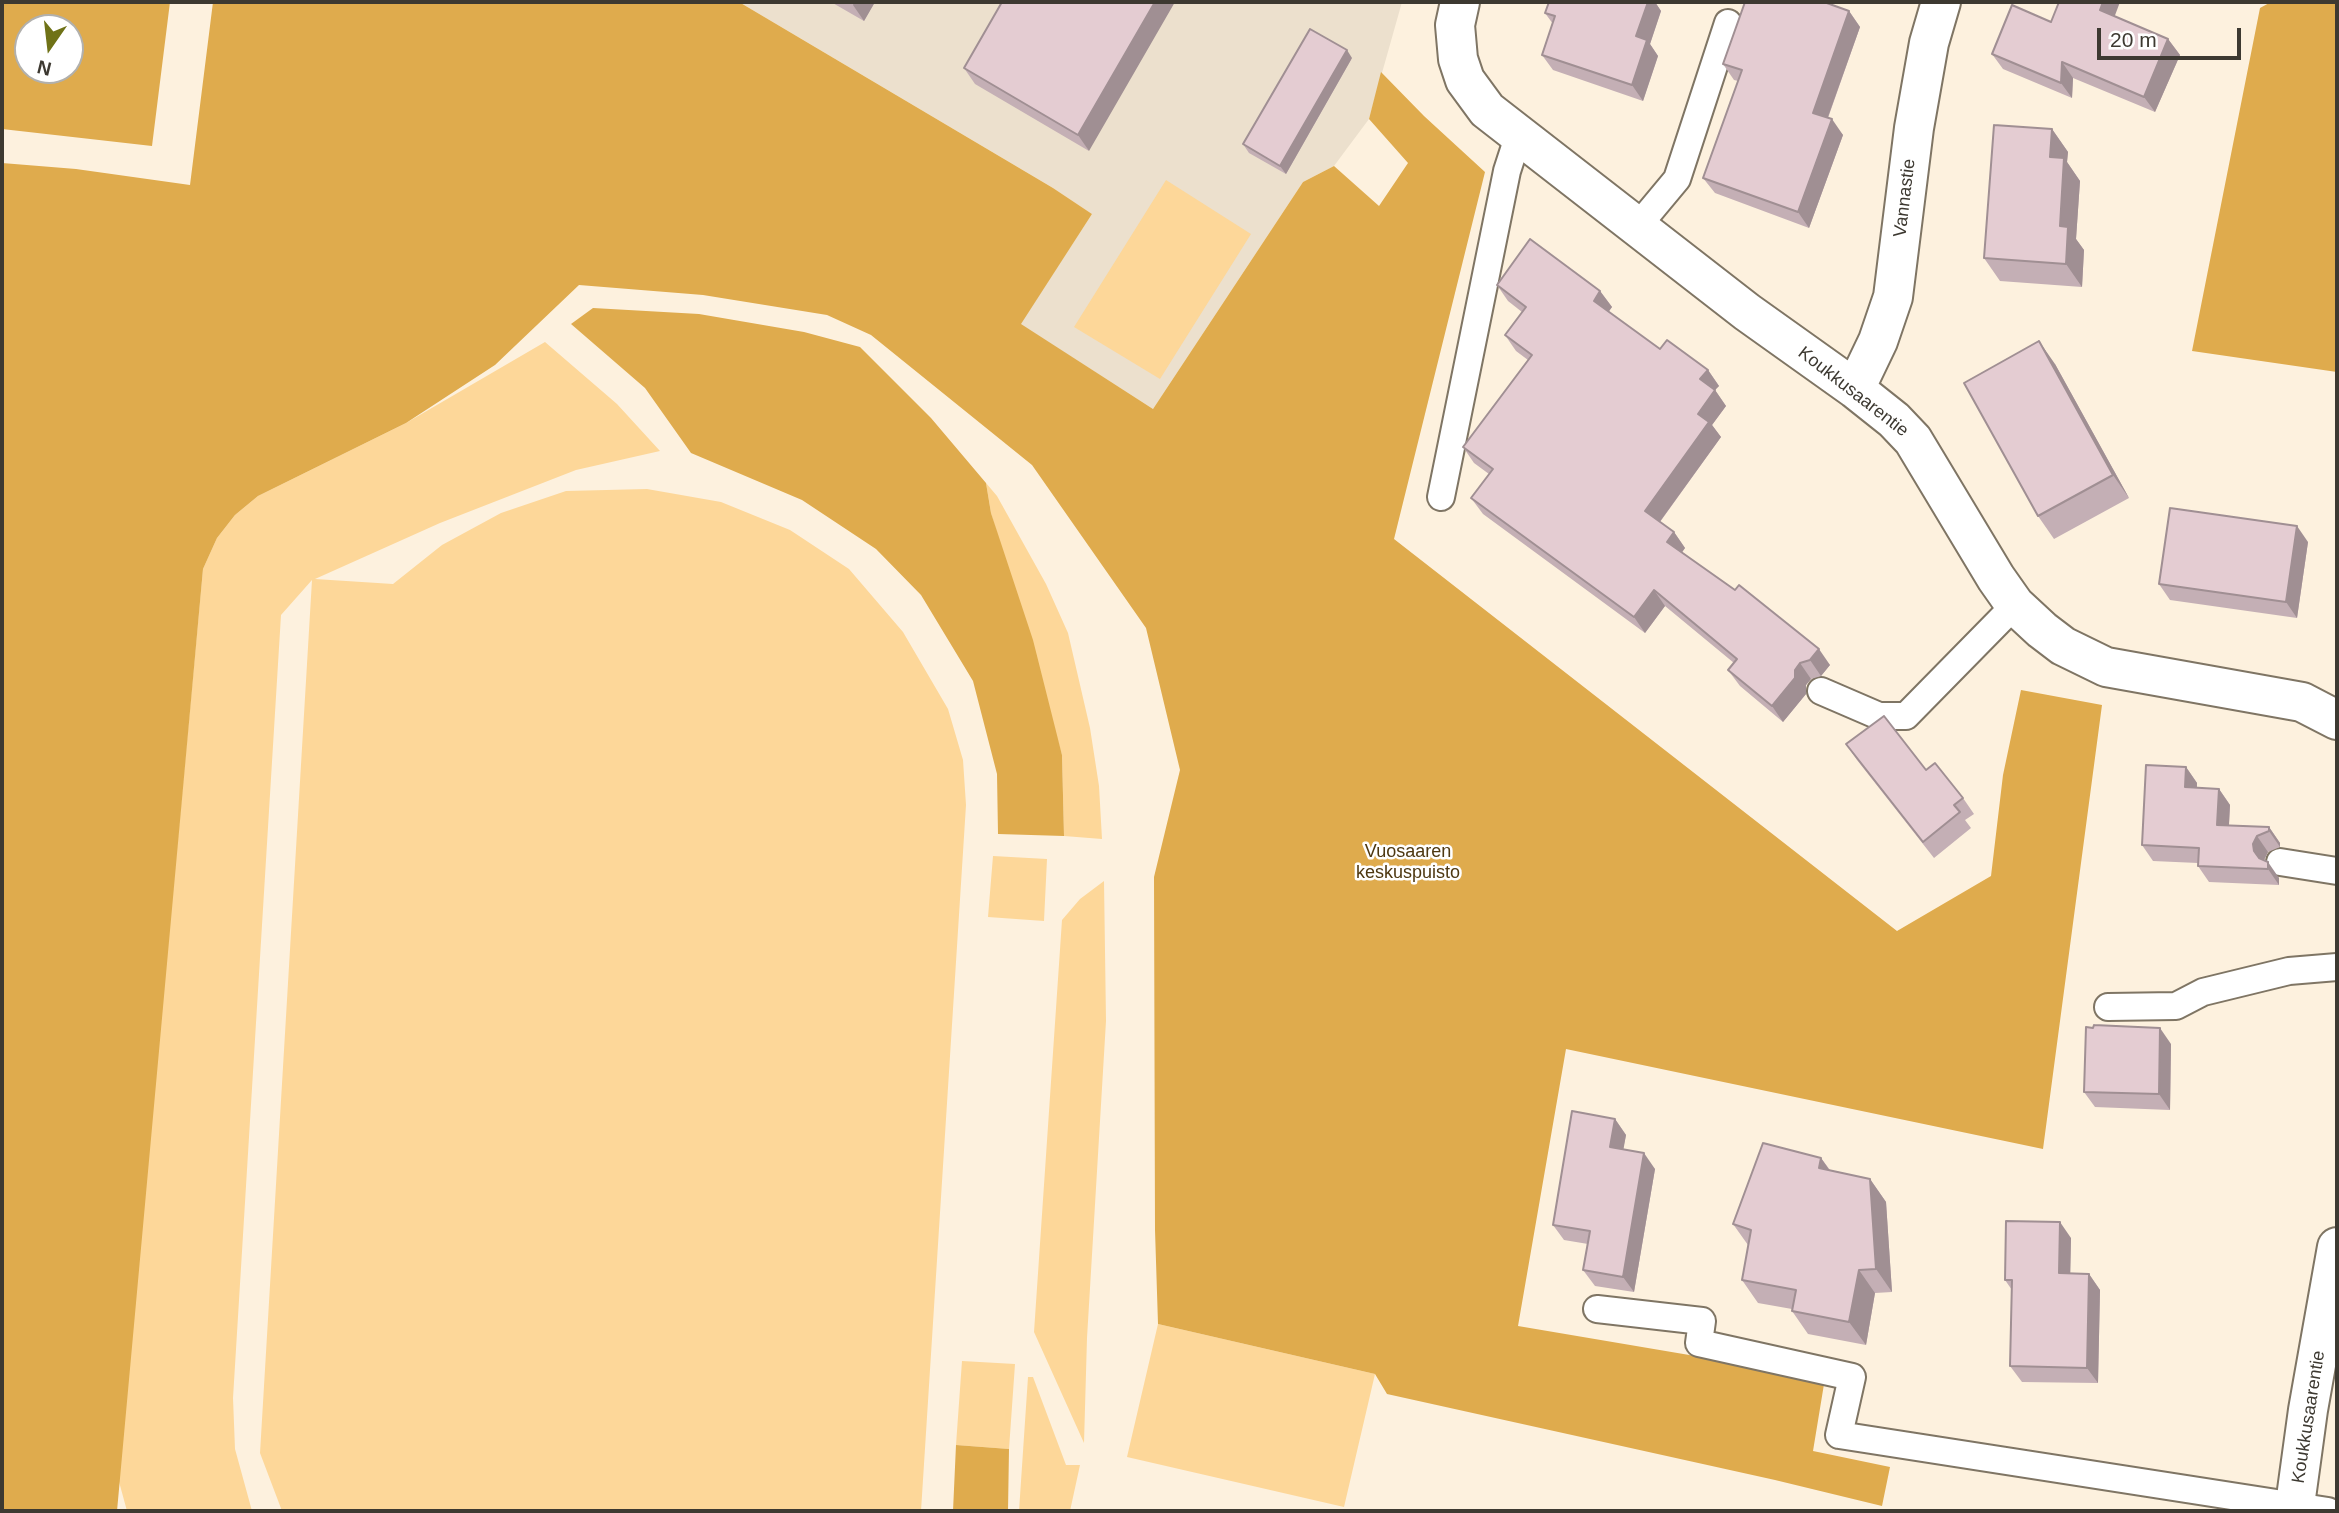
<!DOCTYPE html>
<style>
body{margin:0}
#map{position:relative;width:2339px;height:1513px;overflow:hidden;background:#fdf1de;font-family:Helvetica,sans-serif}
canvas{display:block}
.frame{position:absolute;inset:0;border:4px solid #3d3931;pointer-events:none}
.north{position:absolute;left:14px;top:14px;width:70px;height:70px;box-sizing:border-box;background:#fff;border:2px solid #b1b0ad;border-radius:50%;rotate:194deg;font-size:19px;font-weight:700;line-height:28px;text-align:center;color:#3d3931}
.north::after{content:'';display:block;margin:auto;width:24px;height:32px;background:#6f7217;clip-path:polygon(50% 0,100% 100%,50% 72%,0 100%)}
.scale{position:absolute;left:2097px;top:28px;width:144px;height:32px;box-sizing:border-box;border:4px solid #3d3931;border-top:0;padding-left:9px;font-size:21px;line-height:24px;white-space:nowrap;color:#3d3931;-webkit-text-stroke:5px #fff;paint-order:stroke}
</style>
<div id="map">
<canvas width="2339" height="1513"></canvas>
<div class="frame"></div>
<div class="north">N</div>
<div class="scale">20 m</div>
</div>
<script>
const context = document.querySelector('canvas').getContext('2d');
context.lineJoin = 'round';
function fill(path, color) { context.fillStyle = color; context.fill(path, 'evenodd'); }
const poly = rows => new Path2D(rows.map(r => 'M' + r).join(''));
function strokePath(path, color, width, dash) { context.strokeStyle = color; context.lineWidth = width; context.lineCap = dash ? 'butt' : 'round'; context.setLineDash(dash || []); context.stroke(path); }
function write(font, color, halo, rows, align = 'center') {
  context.font = font + ' Helvetica,sans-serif'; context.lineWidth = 5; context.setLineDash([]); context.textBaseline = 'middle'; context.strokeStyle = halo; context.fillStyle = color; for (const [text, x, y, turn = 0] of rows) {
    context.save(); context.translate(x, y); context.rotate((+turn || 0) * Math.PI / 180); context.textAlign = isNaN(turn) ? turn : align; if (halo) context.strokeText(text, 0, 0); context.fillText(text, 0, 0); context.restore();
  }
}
const education = poly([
 [739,2,1402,2,1369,119,1334,166,1303,182,1153,409,1020,324,1092,214,1053,188]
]);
const green = poly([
 [1166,180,1251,234,1160,379,1074,327],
 [545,342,617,404,660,451,576,470,440,523,315,579,393,584,442,545,501,513,566,491,647,489,721,502,790,530,849,569,903,632,948,709,963,760,966,805,921,1511,282,1511,260,1453,312,580,281,615,233,1398,235,1449,252,1511,127,1511,118,1478,203,569,217,538,235,515,258,496,406,423],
 [986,483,997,496,1046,584,1068,633,1090,728,1099,786,1102,839,1064,836,1062,755,991,513],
 [993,856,1047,859,1044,921,988,917],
 [1104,881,1106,1021,1087,1338,1084,1443,1034,1332,1062,920,1080,899],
 [1158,1324,1375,1374,1344,1507,1127,1457],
 [962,1361,1015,1364,1009,1449,956,1445],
 [1028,1377,1033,1377,1066,1465,1080,1465,1070,1511,1019,1511]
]);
const forest = poly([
 [2,2,170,2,152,146,2,129],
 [28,28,70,28,70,70,28,70],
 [213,2,739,2,1053,188,1092,214,1021,324,1153,409,1303,182,1334,166,1379,206,1408,163,1369,119,1381,72,1424,116,1485,172,1394,539,1897,931,1991,876,2003,775,2021,690,2102,705,2043,1149,1566,1049,1518,1326,1825,1378,1813,1451,1890,1467,1882,1506,1775,1480,1387,1394,1375,1374,1158,1324,1155,1230,1154,877,1180,770,1146,628,1032,465,871,335,827,315,703,295,579,285,495,365,406,423,258,496,235,515,217,538,203,569,117,1511,2,1511,2,163,76,169,190,185],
 [2271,2,2337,2,2337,372,2192,351,2260,8],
 [593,308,699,314,804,332,860,347,931,418,986,483,991,513,1033,640,1062,755,1064,836,998,834,997,774,973,681,921,595,876,549,802,500,691,453,645,388,571,324],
 [956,1445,1009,1449,1008,1511,953,1511]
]);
const service = poly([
 [1637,227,1677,179,1728,23],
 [1441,497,1507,171,1519,134],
 [1821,691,1879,716,1906,716,2015,605],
 [2280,862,2337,871],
 [2108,1007,2176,1006,2203,992,2289,971,2337,967],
 [1597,1309,1702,1321,1699,1343,1852,1377,1839,1435,2328,1511]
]);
const minor = poly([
 [1460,2,1455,25,1458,59,1465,80,1487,110,1747,312,1855,389,1894,420,1913,440,1996,578,2015,605,2042,630,2063,646,2106,667,2302,702,2337,720],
 [1855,389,1878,341,1893,297,1914,128,1929,43,1941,2],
 [2295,1505,2308,1410,2337,1247]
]);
const wall = poly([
 [831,2,875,2,864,21],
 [1002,2,1089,151,975,84,964,68],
 [1549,2,1655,2,1661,11,1650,44,1658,56,1643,101,1553,70,1542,55,1553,24,1545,13],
 [1849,11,1860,27,1828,118,1843,135,1809,228,1715,193,1703,178,1738,81,1734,80,1723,64],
 [2115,16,2168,39,2180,55,2155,112,2073,78,2072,98,2003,69,1992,54,2051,22],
 [1352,58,1286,174,1249,153,1243,144],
 [2052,129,2068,152,2067,162,2080,181,2076,239,2084,250,2082,287,2000,281,1984,258],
 [1497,285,1600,291,1612,307,1608,312,1660,349,1708,370,1719,386,1715,390,1726,406,1712,425,1721,437,1660,522,1674,532,1685,548,1682,552,1830,665,1821,676,1811,679,1806,685,1806,694,1783,722,1740,686,1728,670,1734,663,1665,606,1645,633,1483,514,1471,498,1489,474,1474,463,1463,447,1528,360,1516,351,1505,335,1522,312,1508,301],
 [2055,364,2129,498,2054,539,2038,516],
 [2308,542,2297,618,2170,600,2159,584],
 [1846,744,1926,770,1963,798,1974,814,1965,820,1971,828,1934,858,1857,760],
 [2186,767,2197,783,2197,788,2219,789,2230,805,2229,825,2269,827,2280,843,2280,847,2268,852,2264,860,2279,878,2279,885,2209,882,2198,866,2198,863,2153,861,2142,845],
 [2171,1044,2170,1110,2095,1107,2084,1092],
 [1615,1119,1626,1135,1623,1149,1655,1169,1634,1292,1595,1286,1583,1270,1588,1244,1564,1240,1553,1225],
 [1821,1158,1830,1170,1870,1179,1886,1202,1892,1292,1875,1293,1866,1345,1808,1334,1792,1311,1792,1309,1758,1303,1742,1280,1748,1245,1733,1224],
 [2071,1238,2070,1273,2089,1274,2100,1290,2098,1383,2022,1382,2010,1366,2012,1290,2005,1280]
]);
const shadedWall = poly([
 [854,2,875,2,864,21,853,5],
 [1155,2,1175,2,1089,151,1078,135],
 [1648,2,1655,2,1661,11,1650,44,1658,56,1643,101,1632,85,1636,36],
 [2103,2,2120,2,2111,26,2100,10],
 [1849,11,1860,27,1824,128,1813,113],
 [2168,39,2180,55,2155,112,2144,97],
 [1347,50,1352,58,1286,174,1280,166],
 [2062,62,2073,78,2072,98,2061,83],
 [1832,119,1843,135,1809,228,1798,212],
 [2052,129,2068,152,2067,162,2080,181,2076,239,2084,250,2082,287,2066,264,2050,157],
 [1600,291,1612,307,1605,317,1594,301],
 [2039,341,2055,364,2129,498,2113,475],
 [1708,370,1719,386,1715,390,1726,406,1712,425,1721,437,1656,527,1645,511,1698,414,1700,379],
 [2297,526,2308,542,2297,618,2286,602],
 [1674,532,1685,548,1678,558,1667,542],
 [1654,590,1665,606,1645,633,1634,617],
 [1819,649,1830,665,1821,676,1810,660],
 [1800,663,1811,679,1806,685,1806,694,1783,722,1772,706],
 [2186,767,2197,783,2196,803,2185,787],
 [2219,789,2230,805,2228,841,2217,825],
 [2269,827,2280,843,2280,847,2269,831],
 [2257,836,2268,852,2264,860,2265,867,2270,874,2254,851,2253,844],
 [2268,862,2279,878,2279,885,2268,869],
 [2160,1028,2171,1044,2170,1110,2159,1094],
 [1615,1119,1626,1135,1621,1163,1610,1147],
 [1644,1153,1655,1169,1634,1292,1623,1277],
 [1821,1158,1837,1181,1819,1168],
 [1870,1179,1886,1202,1892,1292,1876,1269],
 [2060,1222,2071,1238,2070,1289,2059,1273],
 [1859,1270,1875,1293,1866,1345,1849,1322],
 [2089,1274,2100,1290,2098,1383,2087,1368]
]);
const building = poly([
 [1002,2,1155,2,1078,135,964,68,1002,2],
 [1549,2,1648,2,1636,36,1647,40,1632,85,1542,55,1555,16,1545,13,1549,2],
 [1745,2,1824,2,1849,11,1813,113,1832,119,1798,212,1703,178,1742,70,1723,64,1745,2],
 [2059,2,2103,2,2100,10,2168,39,2144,97,2062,62,2061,83,1992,54,2012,5,2051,22,2059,2],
 [1310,29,1347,50,1280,166,1243,144,1310,29],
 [1994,125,2052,129,2050,157,2064,158,2060,226,2068,227,2066,264,1984,258,1994,125],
 [1530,239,1600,291,1594,301,1660,349,1667,340,1708,370,1700,379,1715,390,1698,414,1709,422,1645,511,1674,532,1667,542,1735,590,1739,585,1819,649,1810,660,1800,663,1795,670,1795,678,1772,706,1728,670,1737,659,1654,590,1634,617,1471,498,1493,469,1463,447,1532,355,1505,335,1526,307,1497,285,1530,239],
 [2039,341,2113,475,2038,516,1964,383,2039,341],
 [2170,508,2297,526,2286,602,2159,584,2170,508],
 [1884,716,1926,770,1935,763,1963,798,1954,805,1960,812,1923,842,1846,744,1884,716],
 [2146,765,2186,767,2185,787,2219,789,2217,825,2269,827,2269,831,2257,836,2253,844,2254,851,2259,858,2268,862,2268,869,2198,866,2199,848,2142,845,2146,765],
 [2094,1025,2160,1028,2159,1094,2084,1092,2086,1027,2093,1028,2094,1025],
 [1572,1111,1615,1119,1610,1147,1644,1153,1623,1277,1583,1270,1590,1231,1553,1225,1572,1111],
 [1763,1143,1821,1158,1819,1168,1870,1179,1876,1269,1859,1270,1849,1322,1792,1311,1796,1290,1742,1280,1751,1230,1733,1224,1763,1143],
 [2006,1221,2060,1222,2059,1273,2089,1274,2087,1368,2010,1366,2012,1280,2005,1280,2006,1221]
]);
const streetNames = [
 ["Vannastie",1905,198,-83],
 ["Koukkusaarentie",1853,392,38],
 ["Koukkusaarentie",2309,1417,-81]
];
const parkNames = [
 ["Vuosaaren",1408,852],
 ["keskuspuisto",1408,873]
];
fill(education, '#ece0cd');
fill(green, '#fdd799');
fill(forest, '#dfab4d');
strokePath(service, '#7f7564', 30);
strokePath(minor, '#7f7564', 42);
strokePath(service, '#fff', 26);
strokePath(minor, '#fff', 38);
fill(wall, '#c4afb5');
fill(shadedWall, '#a08f93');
fill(building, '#e4ccd2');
strokePath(building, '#a08f93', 2);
write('18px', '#3d3931', '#fff', streetNames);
write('18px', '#4e3811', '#fff', parkNames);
</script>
